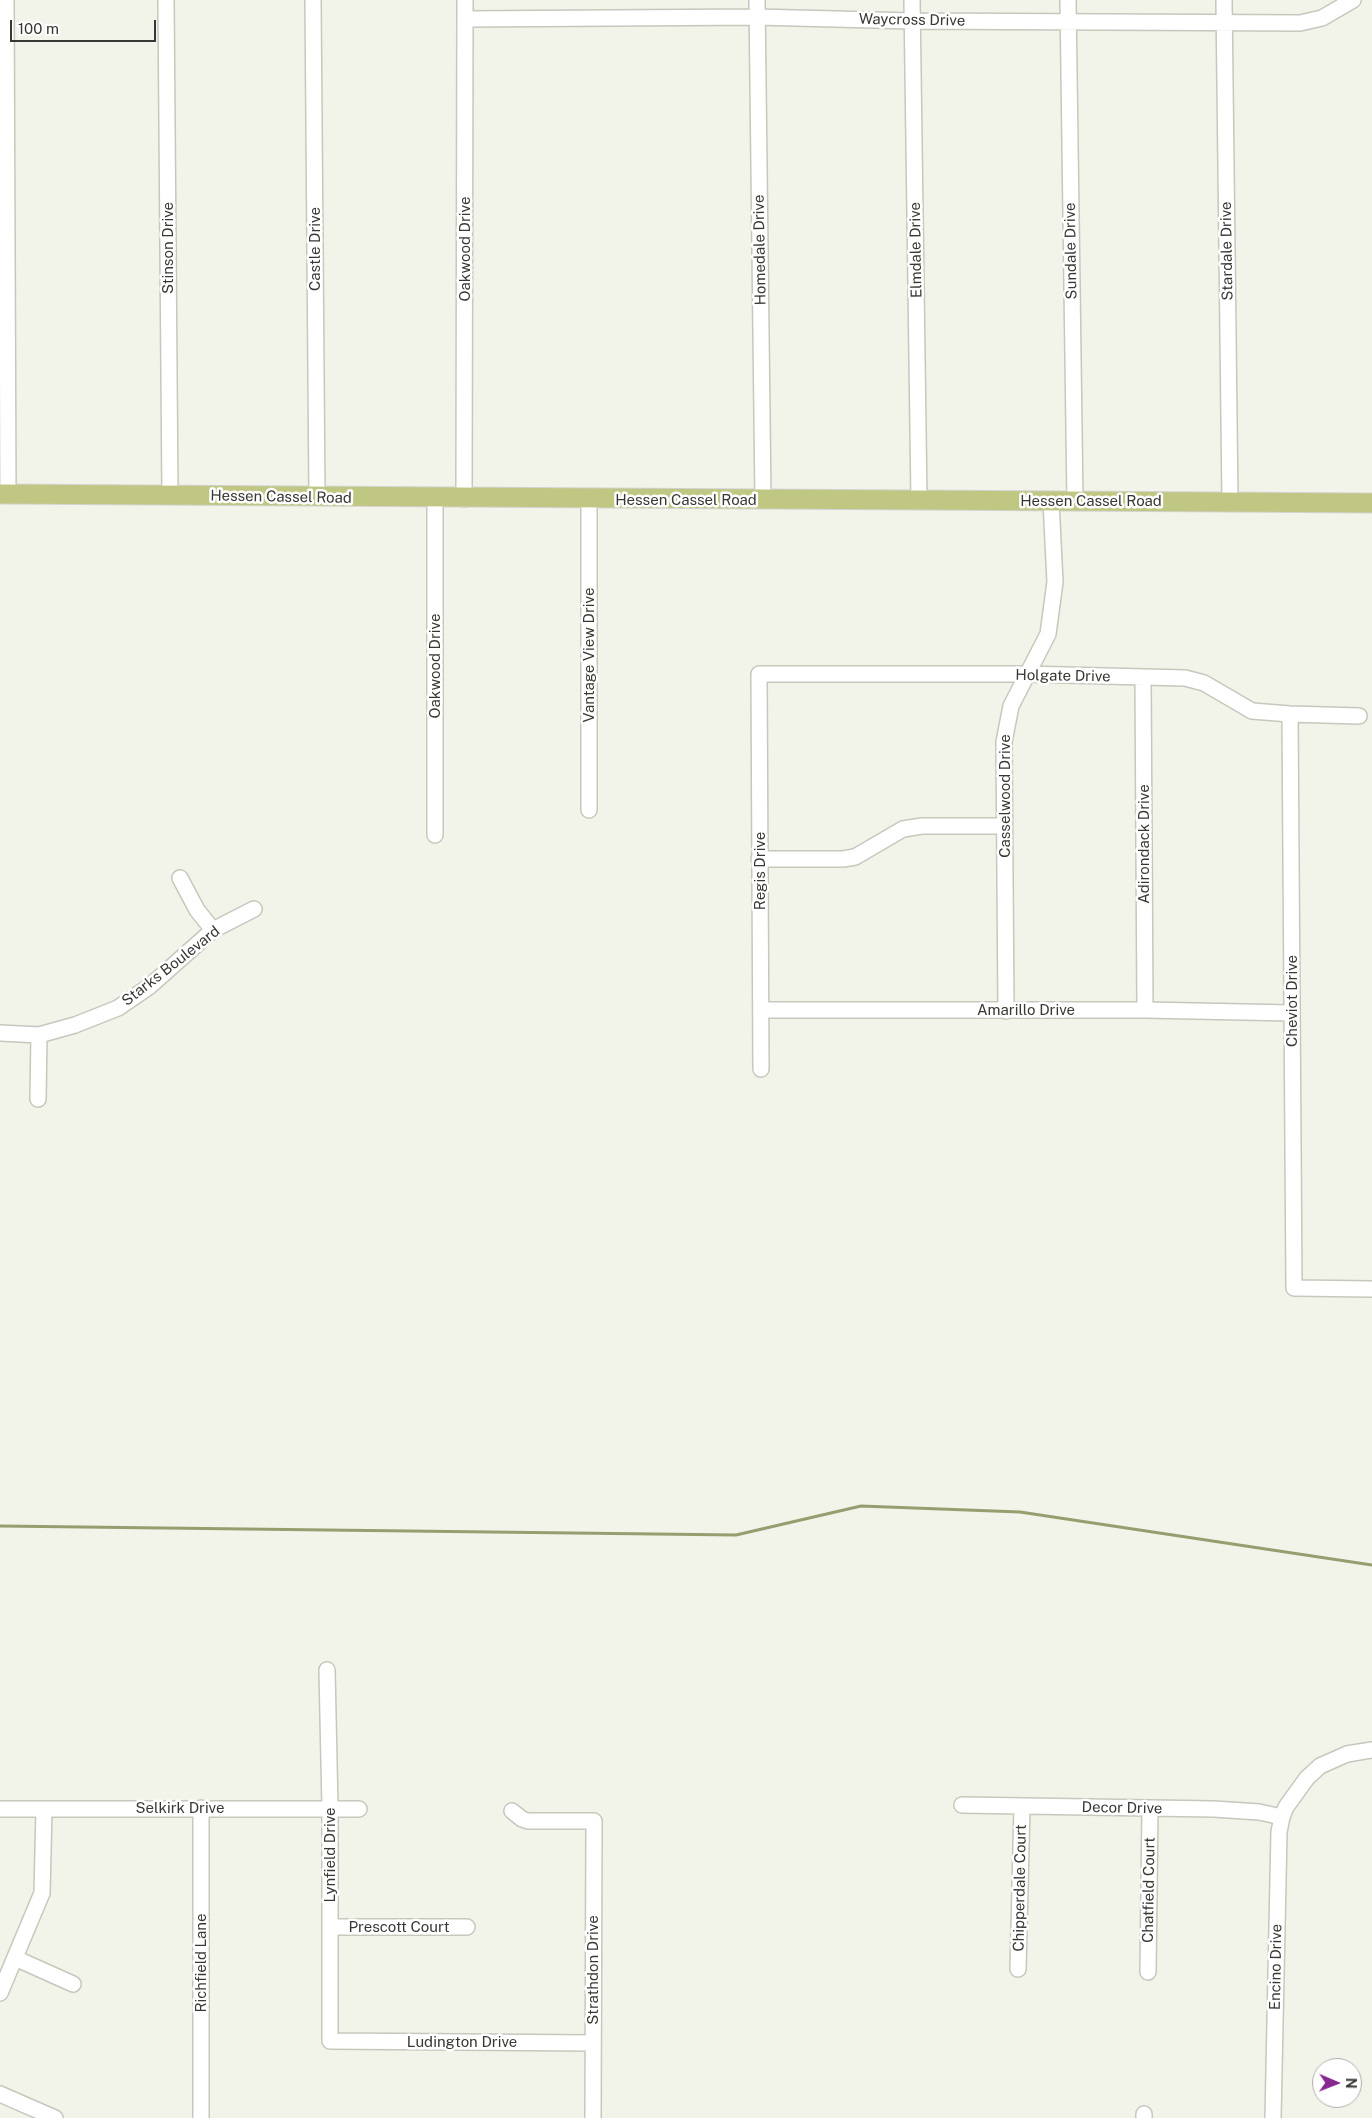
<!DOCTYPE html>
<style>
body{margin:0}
#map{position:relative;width:1372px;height:2118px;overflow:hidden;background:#f2f4e9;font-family:"Public Sans",sans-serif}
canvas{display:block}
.north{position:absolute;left:1312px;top:2058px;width:50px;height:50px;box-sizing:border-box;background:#fff;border:1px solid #afafad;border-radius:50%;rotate:91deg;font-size:14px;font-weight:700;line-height:20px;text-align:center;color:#373733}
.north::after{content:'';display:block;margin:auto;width:18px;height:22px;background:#892790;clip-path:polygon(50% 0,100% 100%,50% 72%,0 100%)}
.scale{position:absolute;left:10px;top:20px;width:146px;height:22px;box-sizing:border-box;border:2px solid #373733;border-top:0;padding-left:6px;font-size:15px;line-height:18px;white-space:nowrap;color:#373733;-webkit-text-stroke:4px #fff;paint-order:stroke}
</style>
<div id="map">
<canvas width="1372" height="2118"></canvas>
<div class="north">N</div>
<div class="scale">100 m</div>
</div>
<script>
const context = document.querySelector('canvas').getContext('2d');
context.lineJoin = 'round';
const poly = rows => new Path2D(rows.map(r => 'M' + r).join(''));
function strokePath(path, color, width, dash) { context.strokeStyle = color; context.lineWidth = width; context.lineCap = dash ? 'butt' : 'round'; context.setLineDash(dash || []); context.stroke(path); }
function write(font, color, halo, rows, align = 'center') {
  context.font = font + ' "Public Sans",sans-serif'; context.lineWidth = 5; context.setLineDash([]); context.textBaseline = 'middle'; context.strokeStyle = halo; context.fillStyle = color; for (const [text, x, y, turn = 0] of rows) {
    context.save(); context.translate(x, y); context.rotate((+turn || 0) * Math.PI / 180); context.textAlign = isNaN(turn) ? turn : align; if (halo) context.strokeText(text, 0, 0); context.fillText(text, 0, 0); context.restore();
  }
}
const stream = poly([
 [0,1526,736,1535,861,1506,1020,1512,1372,1565]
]);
const minor = poly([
 [6,0,8,494],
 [166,0,170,496],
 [313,0,317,497],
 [757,0,763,500],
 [912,0,919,500],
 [1068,0,1075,501],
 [1224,0,1230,502],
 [465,19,757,17,912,21,1300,23,1322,18,1353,0],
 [435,498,435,835],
 [464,499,465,0],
 [1143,677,1145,1010],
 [1290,714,1294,1288,1372,1289],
 [589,810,589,499],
 [759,859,843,859,855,857,903,829,922,826,1004,826],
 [180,878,197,910,213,930],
 [761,1010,1145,1010,1292,1013],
 [1006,1011,1004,742,1011,706,1048,634,1055,582,1051,501],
 [0,1033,39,1035,75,1025,118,1008,150,986,213,930,254,909],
 [761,1069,759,674,1025,674,1185,678,1204,683,1252,711,1290,714,1359,716],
 [38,1099,39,1035],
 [327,1670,330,1808,330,2041,593,2043],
 [962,1805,1214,1809,1259,1812,1282,1817],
 [201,1808,201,2118],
 [0,1809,359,1809],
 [512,1811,522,1819,528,1821,594,1821,593,2118],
 [330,1927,467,1927],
 [15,1958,73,1984],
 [1018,1969,1022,1807],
 [1148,1972,1150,1808],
 [0,1993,42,1893,44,1809],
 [0,2094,55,2118],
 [1144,2118,1144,2114],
 [1273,2118,1279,1832,1282,1817,1286,1807,1307,1778,1320,1766,1347,1754,1372,1750]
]);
const major = poly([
 [0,494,1372,503]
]);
const streetNames = [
 ["Waycross Drive",912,20,1],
 ["Stinson Drive",168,248,-90],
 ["Castle Drive",315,249,-90],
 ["Oakwood Drive",465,249,-90],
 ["Homedale Drive",760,250,-91],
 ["Elmdale Drive",916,250,-91],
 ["Sundale Drive",1071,251,-91],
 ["Stardale Drive",1227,251,-91],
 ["Hessen Cassel Road",281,497,1],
 ["Hessen Cassel Road",686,500],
 ["Hessen Cassel Road",1091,501],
 ["Vantage View Drive",589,655,-90],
 ["Oakwood Drive",435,666,-90],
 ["Holgate Drive",1063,676,1],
 ["Casselwood Drive",1005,796,-90],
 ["Adirondack Drive",1144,844,-90],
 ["Regis Drive",760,871,-90],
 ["Starks Boulevard",171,966,-38],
 ["Cheviot Drive",1292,1001,-90],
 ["Amarillo Drive",1026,1010],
 ["Selkirk Drive",180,1808],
 ["Decor Drive",1122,1808,1],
 ["Lynfield Drive",330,1855,-90],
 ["Chipperdale Court",1020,1888,-89],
 ["Chatfield Court",1149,1890,-89],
 ["Prescott Court",399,1927],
 ["Richfield Lane",201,1963,-90],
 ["Encino Drive",1276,1967,-89],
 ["Strathdon Drive",593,1970,-90],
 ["Ludington Drive",462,2042]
];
strokePath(stream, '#979d6f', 3);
strokePath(minor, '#c6c8bd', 18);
strokePath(major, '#d3d3d2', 21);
strokePath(minor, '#fff', 15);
strokePath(major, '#c0c782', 19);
write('15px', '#373733', '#fff', streetNames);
</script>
